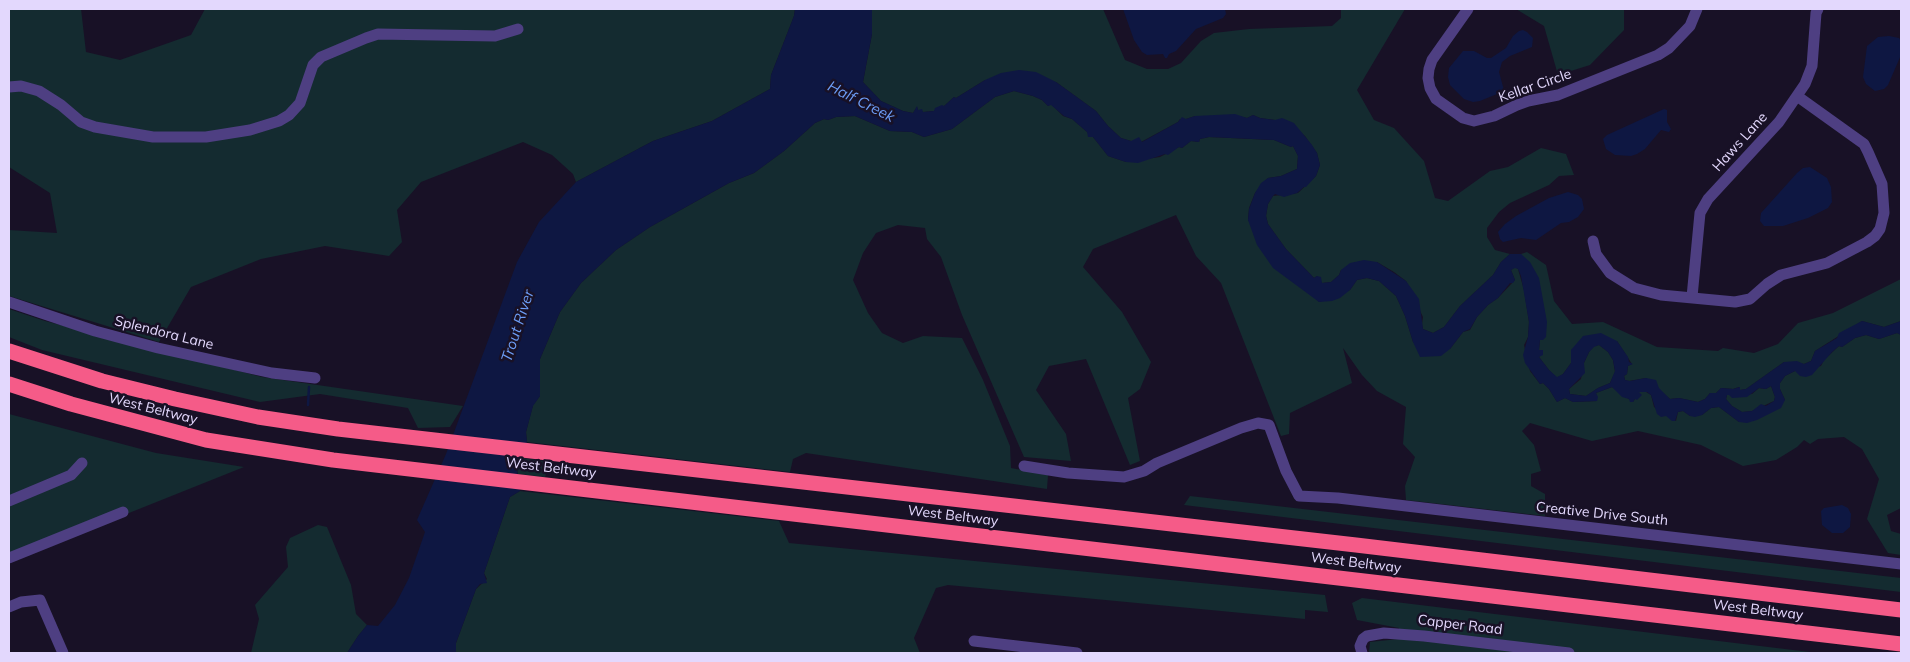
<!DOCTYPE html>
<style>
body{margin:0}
#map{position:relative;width:1910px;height:662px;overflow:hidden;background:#181126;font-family:Mulish,sans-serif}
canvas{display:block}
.frame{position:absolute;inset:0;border:10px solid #e3d8fd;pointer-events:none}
</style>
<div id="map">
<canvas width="1910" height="662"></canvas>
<div class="frame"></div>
</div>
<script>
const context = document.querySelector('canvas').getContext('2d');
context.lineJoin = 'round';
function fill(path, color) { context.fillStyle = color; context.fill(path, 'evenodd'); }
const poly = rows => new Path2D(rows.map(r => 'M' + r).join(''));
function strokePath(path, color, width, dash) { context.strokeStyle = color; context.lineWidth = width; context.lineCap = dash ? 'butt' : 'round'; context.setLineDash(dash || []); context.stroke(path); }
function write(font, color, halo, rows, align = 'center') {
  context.font = font + ' Mulish,sans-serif'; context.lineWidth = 5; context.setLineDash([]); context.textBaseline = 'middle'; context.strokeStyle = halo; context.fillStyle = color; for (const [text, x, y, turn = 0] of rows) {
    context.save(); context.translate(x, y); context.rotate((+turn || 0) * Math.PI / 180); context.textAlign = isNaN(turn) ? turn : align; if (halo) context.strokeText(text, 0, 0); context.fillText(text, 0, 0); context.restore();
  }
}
const green = poly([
 [9,9,81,9,86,52,120,60,191,35,205,9,795,9,794,16,771,75,770,89,712,121,653,141,576,182,573,174,552,155,523,142,421,182,397,210,402,242,389,256,325,246,261,259,191,287,159,342,9,296,9,230,57,233,50,193,9,167],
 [872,9,1103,9,1125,60,1147,69,1168,69,1181,63,1201,41,1214,33,1249,29,1332,26,1341,18,1341,9,1405,9,1357,90,1374,120,1394,128,1424,161,1435,198,1448,201,1490,171,1508,167,1541,148,1566,154,1574,175,1559,176,1549,185,1510,203,1499,212,1487,228,1487,237,1495,250,1510,254,1501,262,1493,275,1460,306,1444,327,1433,333,1423,329,1422,324,1423,317,1406,281,1394,272,1377,262,1341,270,1339,275,1331,282,1322,283,1317,276,1314,278,1286,249,1268,224,1266,216,1268,204,1273,196,1298,193,1316,176,1320,165,1317,153,1305,136,1297,129,1275,120,1260,118,1253,115,1247,118,1238,116,1195,116,1186,119,1180,119,1178,122,1141,142,1131,141,1121,138,1108,126,1096,111,1056,82,985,80,956,98,954,97,943,107,934,111,923,112,918,110,917,107,913,113,903,111,881,101,863,82,872,34],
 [1516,9,1624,9,1624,30,1590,65,1558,75,1544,26],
 [1014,91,1033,96,1042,100,1048,106,1051,104,1063,116,1072,119,1093,137,1108,156,1126,162,1160,157,1179,147,1182,148,1191,141,1199,142,1200,139,1209,137,1274,140,1291,147,1293,146,1298,156,1297,169,1281,176,1268,178,1255,193,1249,208,1248,220,1319,302,1350,290,1357,280,1367,278,1379,281,1396,296,1405,316,1413,342,1450,349,1463,332,1470,330,1477,317,1488,305,1498,298,1515,280,1511,270,1515,267,1518,269,1524,290,1529,322,1528,337,1524,345,1530,371,1540,384,1543,383,1549,389,1557,402,1565,398,1573,402,1597,401,1596,393,1612,387,1633,402,1639,392,1646,392,1651,395,1654,407,1676,421,1678,412,1683,411,1690,416,1702,415,1711,408,1719,407,1739,422,1785,400,1780,389,1780,383,1785,376,1795,371,1821,366,1824,360,1839,346,1842,347,1855,338,1866,335,1879,339,1897,333,1901,335,1901,508,1887,515,1891,531,1901,534,1901,555,1888,553,1867,519,1879,479,1862,449,1844,437,1818,439,1810,444,1804,440,1797,447,1776,460,1743,466,1701,445,1638,431,1592,441,1530,423,1522,431,1534,445,1541,471,1531,474,1531,486,1545,494,1545,516,1406,500,1405,486,1415,457,1403,444,1406,407,1377,391,1362,375,1343,348,1352,383,1290,413,1289,434,1281,436,1221,283,1196,256,1176,215,1093,249,1083,267,1122,312,1151,362,1140,389,1128,398,1140,461,1130,465,1086,359,1049,366,1036,390,1066,434,1071,461,1024,457,962,315,941,257,927,239,925,228,898,225,876,233,863,253,853,280,868,313,882,333,903,343,923,336,962,338,983,380,1010,446,1011,468,1048,475,1047,489,806,453,793,459,790,472,527,442,526,432,533,405,540,396,540,359,560,312,581,283,616,250,650,227,729,183,754,173,784,151,815,123,824,119,828,120,836,117,855,116,890,131,912,132,924,137,952,129,995,97],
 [1527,252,1546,265,1554,301,1572,324,1603,322,1657,347,1718,351,1723,348,1754,353,1778,344,1798,323,1833,313,1901,279,1901,321,1884,327,1862,321,1815,351,1811,361,1804,364,1784,362,1746,389,1740,390,1739,387,1733,389,1721,388,1716,393,1710,393,1705,399,1698,402,1679,398,1670,399,1646,378,1629,381,1625,380,1624,376,1627,374,1628,366,1632,364,1617,341,1571,350,1571,363,1563,374,1557,378,1549,370,1539,357,1543,350,1539,350,1540,340,1521,254],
 [9,309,45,321,262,377,463,406,450,427,418,428,408,408,320,394,260,402,42,350,9,337],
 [1599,345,1608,352,1613,360,1615,372,1610,383,1598,388,1586,396,1570,394,1569,389,1581,379,1584,363,1589,352,1594,346],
 [1771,386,1775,397,1774,401,1752,411,1742,412,1732,406,1726,399,1727,395,1752,394,1759,388,1766,389],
 [9,414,156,453,244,467,9,561],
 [521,458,551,462,545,477,518,474,517,469],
 [520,491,779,521,789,543,1325,595,1328,612,1305,610,1305,619,948,585,936,588,914,638,920,653,456,653,456,643,476,589,487,579,484,573,510,497],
 [1190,496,1901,578,1901,592,1184,505],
 [318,525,327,527,351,585,356,614,367,625,358,636,347,653,251,653,259,619,255,605,288,567,286,547,290,538],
 [1362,598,1818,653,1369,653,1370,642,1398,639,1399,628,1357,620,1352,603]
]);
const water = poly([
 [795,9,872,9,872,34,863,82,881,101,903,111,913,113,917,106,918,110,922,109,923,112,934,111,935,108,942,105,944,106,954,97,956,98,985,80,1001,73,1019,70,1036,72,1056,82,1096,111,1108,126,1121,138,1131,141,1139,137,1142,142,1178,122,1182,117,1186,119,1195,116,1235,114,1247,118,1253,115,1260,118,1275,120,1282,118,1294,123,1312,145,1317,153,1320,165,1316,176,1306,187,1304,187,1297,193,1284,197,1275,194,1273,196,1268,204,1266,216,1268,224,1286,249,1314,278,1317,276,1321,277,1322,283,1331,282,1339,275,1341,270,1350,263,1364,260,1377,262,1406,281,1419,299,1423,329,1433,333,1444,327,1460,306,1493,275,1501,262,1510,254,1521,254,1530,262,1539,278,1547,322,1546,337,1543,340,1540,340,1539,350,1543,350,1543,355,1539,357,1549,370,1557,377,1563,374,1571,363,1571,350,1583,336,1601,333,1617,341,1628,357,1629,362,1633,364,1628,366,1627,374,1624,376,1625,380,1630,381,1646,378,1656,380,1659,388,1670,399,1679,398,1698,402,1705,399,1710,393,1716,393,1721,388,1733,389,1740,387,1740,390,1746,389,1784,362,1797,361,1804,364,1811,361,1815,351,1837,338,1839,333,1862,321,1884,327,1901,321,1901,335,1897,333,1879,339,1866,335,1855,338,1842,347,1839,346,1832,352,1812,375,1806,377,1800,376,1795,371,1785,376,1780,383,1780,389,1785,400,1781,408,1757,420,1747,423,1739,422,1719,407,1711,408,1702,415,1695,417,1690,416,1683,411,1678,412,1675,421,1672,421,1666,416,1661,417,1657,414,1651,395,1647,392,1639,392,1642,395,1637,400,1635,399,1633,402,1630,402,1629,399,1622,397,1612,387,1596,393,1598,397,1597,401,1573,402,1565,398,1557,402,1549,389,1543,383,1540,384,1525,363,1523,355,1528,337,1529,322,1521,276,1518,269,1515,268,1511,270,1515,280,1513,283,1510,283,1498,298,1488,305,1477,317,1470,329,1463,332,1450,349,1441,356,1420,357,1413,342,1405,316,1396,296,1379,281,1367,278,1357,280,1350,290,1340,298,1332,301,1319,302,1273,268,1257,245,1248,220,1249,209,1255,193,1261,183,1268,178,1281,176,1297,169,1298,156,1293,146,1291,147,1274,140,1209,137,1200,139,1199,142,1191,141,1182,148,1179,147,1168,155,1165,154,1138,163,1126,162,1108,156,1093,137,1088,137,1087,132,1072,119,1064,116,1051,105,1048,106,1042,100,1033,96,1014,91,995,97,952,129,924,137,912,132,890,131,855,116,836,117,828,120,824,119,815,123,784,151,754,173,729,183,650,227,616,250,581,283,560,312,540,359,540,396,533,406,526,432,527,442,517,469,520,491,510,497,484,573,487,583,480,584,476,589,456,643,456,653,347,653,358,636,367,625,378,626,395,605,409,578,425,532,417,520,446,454,517,262,539,222,576,182,653,141,712,121,770,89,771,75,794,16],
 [1599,345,1608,352,1613,360,1615,371,1610,383,1598,388,1586,396,1570,394,1569,389,1585,373,1584,363,1589,352,1594,347],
 [1771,386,1775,397,1774,401,1766,406,1761,404,1752,411,1742,412,1732,406,1726,399,1727,395,1729,395,1732,398,1747,397,1759,388,1766,389],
 [1123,9,1225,9,1226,14,1223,18,1196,29,1176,51,1169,54,1167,58,1165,58,1163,54,1147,55,1142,52,1134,40],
 [1523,30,1527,32,1533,38,1532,47,1510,56,1502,62,1499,72,1505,94,1497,94,1480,101,1473,102,1464,99,1450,85,1448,77,1449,68,1463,51,1474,51,1487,58,1491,58,1506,48,1513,36,1519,31],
 [1889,36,1899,38,1901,41,1901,55,1888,85,1884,89,1875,91,1866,84,1863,77,1867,46,1878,37],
 [1664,109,1667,110,1667,122,1671,129,1669,132,1661,130,1645,149,1637,154,1631,156,1615,155,1606,149,1603,139,1607,135],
 [1810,167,1827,178,1831,187,1832,202,1828,208,1808,218,1783,226,1764,226,1760,221,1761,213,1797,173,1803,168],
 [1568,192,1578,195,1582,199,1584,209,1578,217,1569,222,1561,223,1536,240,1521,238,1503,242,1500,239,1498,232,1505,224,1516,216,1549,198],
 [1842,505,1848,508,1851,514,1850,527,1843,533,1832,533,1822,525,1821,511,1824,508]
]);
const stream = poly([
 [308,405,309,387]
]);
const minor = poly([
 [1468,9,1432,60,1429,69,1428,78,1430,88,1436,99,1463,118,1474,121,1494,116,1517,105,1528,101,1558,95,1658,55,1669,48,1690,26,1697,9],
 [9,87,21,86,39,91,61,105,81,122,95,127,153,137,206,137,250,130,279,121,289,115,300,103,313,65,321,57,366,38,378,34,495,36,518,29],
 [1593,241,1596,254,1610,273,1634,288,1661,295,1735,302,1750,299,1767,284,1781,275,1827,263,1867,242,1875,236,1880,229,1884,213,1882,184,1868,152,1864,144,1857,139,1797,96],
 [1692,297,1700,213,1708,199,1779,122,1805,84,1812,66,1816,13,1818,9],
 [9,302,95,331,158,348,272,373,315,378],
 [1024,466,1068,473,1124,477,1144,471,1157,463,1241,428,1258,423,1269,425,1286,471,1299,496,1338,498,1901,564],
 [9,501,71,475,82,463],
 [9,558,123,512],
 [9,607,21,602,40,600,63,653],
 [974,641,1077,653],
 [1362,653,1360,646,1363,639,1367,636,1384,633,1424,636,1569,653]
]);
const highway = poly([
 [9,351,102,381,175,399,258,417,338,429,1356,545,1901,610],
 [9,384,71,404,206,440,333,460,1901,644]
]);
const streetNames = [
 ["Kellar Circle",1535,86,-19],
 ["Haws Lane",1740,142,-48],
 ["Splendora Lane",164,333,14],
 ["West Beltway",153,409,14],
 ["West Beltway",551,468,7],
 ["Creative Drive South",1602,514,6],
 ["West Beltway",953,516,7],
 ["West Beltway",1356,563,7],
 ["West Beltway",1758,610,7],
 ["Capper Road",1460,625,7]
];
const waterNames = [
 ["Half Creek",861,102,27],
 ["Trout River",518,326,-72]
];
fill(green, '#142b30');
fill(water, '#0e1742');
strokePath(stream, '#0e1742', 2.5);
strokePath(minor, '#4e3f82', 11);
strokePath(highway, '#f55b88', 15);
write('14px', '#e3d8fd', '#181126', streetNames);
write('italic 15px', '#6d9df6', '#181126', waterNames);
</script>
